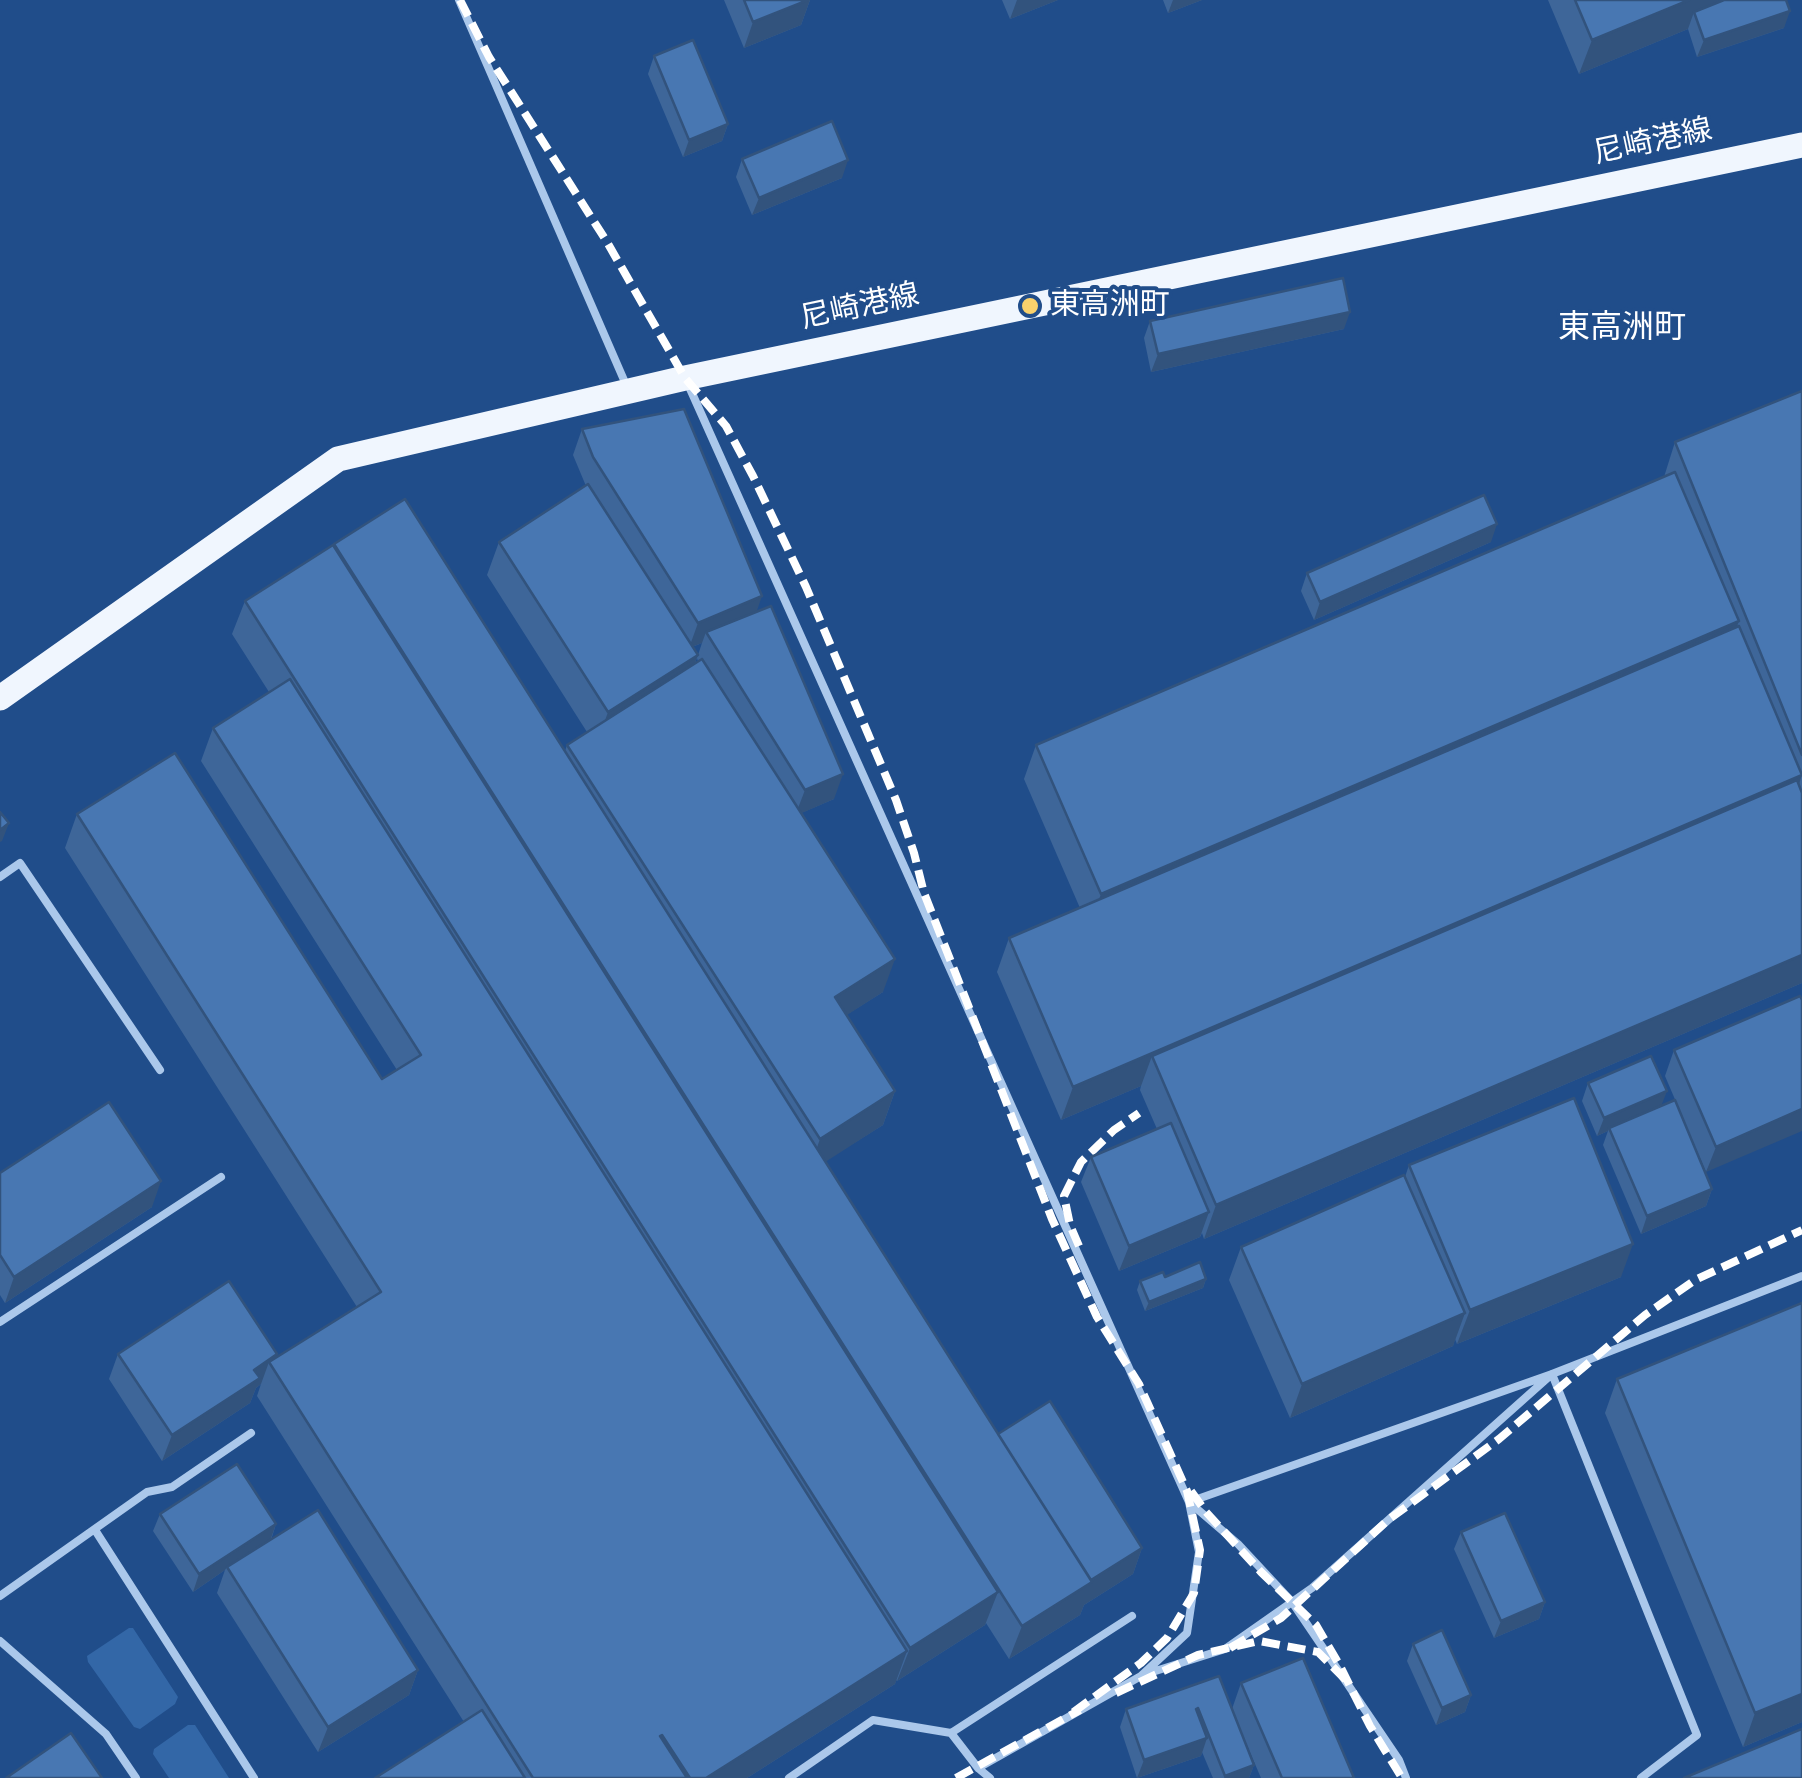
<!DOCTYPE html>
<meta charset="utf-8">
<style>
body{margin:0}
canvas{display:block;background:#204d8a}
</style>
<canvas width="1802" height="1778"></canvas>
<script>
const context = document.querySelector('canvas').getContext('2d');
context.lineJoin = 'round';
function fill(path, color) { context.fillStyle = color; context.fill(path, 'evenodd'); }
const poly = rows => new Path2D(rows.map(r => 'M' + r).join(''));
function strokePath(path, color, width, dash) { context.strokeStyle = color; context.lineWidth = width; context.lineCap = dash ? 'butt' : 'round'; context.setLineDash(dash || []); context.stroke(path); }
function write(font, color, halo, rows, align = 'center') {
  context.font = font + ' Poppins,"Noto Sans JP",sans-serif'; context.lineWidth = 8; context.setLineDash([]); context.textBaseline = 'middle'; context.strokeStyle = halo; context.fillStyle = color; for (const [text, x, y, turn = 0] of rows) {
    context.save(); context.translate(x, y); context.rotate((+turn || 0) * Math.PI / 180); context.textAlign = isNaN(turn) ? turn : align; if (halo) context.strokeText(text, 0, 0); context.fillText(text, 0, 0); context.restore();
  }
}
const green = poly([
 [129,1628,133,1628,178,1697,175,1704,140,1729,134,1727,88,1662,87,1656],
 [188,1725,195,1725,229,1778,169,1778,153,1754,154,1749]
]);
const service = poly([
 [459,0,627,387],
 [687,382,1189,1502,1199,1552,1187,1633,1141,1676,978,1768],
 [0,877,20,863,160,1070],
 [0,1322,221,1177],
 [95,1530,254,1778],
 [0,1596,147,1492,172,1487,251,1433],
 [0,1641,106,1734,136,1778],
 [1146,1674,1225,1649,1312,1588,1552,1374,1697,1735,1641,1778],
 [951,1733,978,1768,990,1778],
 [789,1778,873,1720,951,1733,1132,1616],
 [1406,1778,1399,1760,1292,1602,1238,1544,1189,1502,1552,1374,1802,1276]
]);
const primary = poly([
 [0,698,338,459,685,378,1802,145]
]);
const rail = poly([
 [460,0,489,57,607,242,685,378,726,426,753,476,806,587,896,800,914,853,924,893,1052,1219,1097,1317,1139,1384,1187,1491,1200,1550,1194,1593,1167,1638,1141,1663,1068,1716],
 [1079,1246,1070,1225,1064,1196,1081,1162,1114,1130,1139,1113],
 [1191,1491,1206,1512,1261,1572,1316,1625,1340,1666,1370,1726,1402,1778],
 [1230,1648,1281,1618,1388,1520,1499,1439,1645,1315,1695,1280,1802,1230],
 [1116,1693,1198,1655,1259,1641,1318,1652,1348,1682],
 [956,1778,1080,1710]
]);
const wall = poly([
 [724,0,810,0,801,25,744,48],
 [1002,0,1058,0,1010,19],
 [1163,0,1202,0,1168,13],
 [1548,0,1786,0,1784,28,1697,57,1688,29,1579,74],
 [654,56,728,124,722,141,683,157,648,74],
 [742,159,842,178,752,215,736,177],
 [1150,321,1344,329,1151,372,1144,338],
 [1802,391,1802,983,1204,1239,1202,1233,1200,1237,1119,1271,1081,1182,1091,1157,1157,1129,1140,1090,1141,1086,1061,1120,997,972,1009,938,1080,908,1024,779,1036,745,1664,477,1675,442],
 [582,429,757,612,834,799,801,813,883,992,846,1015,895,1091,883,1125,825,1161,998,1434,1142,1548,1133,1574,1084,1605,1080,1615,1009,1659,986,1623,985,1625,897,1681,896,1680,895,1684,747,1778,375,1778,464,1722,257,1396,261,1384,256,1388,250,1403,162,1461,109,1379,118,1354,275,1358,357,1307,65,848,77,814,382,1079,397,1070,201,761,213,728,269,692,232,634,245,601,334,547,334,544,565,751,567,745,587,732,487,575,499,542,586,486,573,455],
 [702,643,697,658,698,661,695,663,698,655,692,647],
 [1491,542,1314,620,1301,591,1307,573],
 [1800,996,1706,1172,1665,1076,1674,1050],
 [1588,1083,1661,1106,1712,1189,1706,1206,1641,1234,1603,1145,1608,1131,1597,1136,1582,1101],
 [1409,1165,1621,1277,1457,1344,1455,1339,1453,1346,1290,1418,1229,1280,1241,1247,1405,1177],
 [0,1173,152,1207,5,1303,0,1295],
 [1165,1277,1206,1279,1203,1288,1145,1311,1137,1290,1140,1281],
 [1802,1303,1802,1722,1743,1747,1605,1413,1617,1379],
 [160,1514,276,1524,271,1540,418,1670,409,1695,318,1752,217,1593,225,1570,193,1592,153,1531],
 [1461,1532,1545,1602,1539,1619,1494,1638,1454,1549],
 [1413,1644,1471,1695,1465,1712,1436,1725,1407,1661],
 [1241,1683,1354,1778,1261,1778,1234,1715,1254,1765,1249,1778,1213,1778,1202,1752,1201,1756,1137,1778,1120,1727,1126,1709,1232,1709]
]);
const shadedWall = poly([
 [808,0,810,0,801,25,744,48,753,22],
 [1017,0,1058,0,1010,19],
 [1173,0,1202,0,1168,13],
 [1689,0,1758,0,1694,12,1688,29,1579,74,1592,40],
 [1790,11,1784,28,1697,57,1704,40],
 [728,124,722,141,683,157,689,140],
 [848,160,842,178,752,215,759,198],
 [1350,312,1344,329,1151,372,1158,354],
 [1497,524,1491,542,1314,620,1320,602],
 [762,596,753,622,706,632,702,643,689,648,698,623],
 [1739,621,1727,655,1088,928,1101,894],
 [698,655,685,689,596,746,608,712],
 [843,774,834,799,795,816,805,790],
 [1802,775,1791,808,1152,1056,1141,1086,1061,1120,1073,1087],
 [9,823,2,841,0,842,0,830],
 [1802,955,1802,983,1204,1239,1216,1205],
 [895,959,883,992,822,1031,835,997],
 [895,1091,883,1125,808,1173,820,1139],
 [1667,1091,1660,1109,1609,1128,1608,1131,1597,1136,1604,1118],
 [1802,1109,1802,1131,1706,1172,1716,1147],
 [161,1181,152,1207,5,1303,14,1277],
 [1712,1189,1706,1206,1641,1234,1647,1216],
 [1209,1212,1200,1237,1119,1271,1129,1246],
 [1633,1244,1621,1277,1457,1344,1470,1310],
 [1206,1279,1203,1288,1145,1311,1149,1302],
 [1465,1313,1453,1346,1290,1418,1302,1384],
 [277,1354,272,1367,269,1362,261,1384,256,1388,250,1403,162,1461,172,1435,254,1370],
 [276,1524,270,1541,227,1567,225,1570,193,1592,199,1574],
 [1142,1548,1133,1574,1084,1605,1080,1615,1009,1659,1022,1626],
 [998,1592,985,1625,897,1681,910,1648],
 [1545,1602,1539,1619,1494,1638,1501,1621],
 [907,1651,895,1684,747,1778,706,1778],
 [418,1670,409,1695,318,1752,328,1727],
 [1802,1694,1802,1722,1743,1747,1755,1713],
 [1471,1695,1465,1712,1436,1725,1442,1708],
 [1207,1738,1201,1756,1137,1778,1144,1760],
 [1254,1765,1249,1778,1224,1778,1225,1776]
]);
const building = poly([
 [744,0,808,0,753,22,744,0],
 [1575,0,1689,0,1592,40,1575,0],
 [1724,0,1786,0,1790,11,1704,40,1694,12,1724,0],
 [693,40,728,124,689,140,654,56,693,40],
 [832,121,848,160,759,198,742,159,832,121],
 [1343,278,1350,312,1158,354,1150,321,1343,278],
 [1802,391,1802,755,1675,442,1802,391],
 [684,409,762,596,698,623,593,457,582,429,684,409],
 [1675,472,1739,621,1101,894,1036,745,1675,472],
 [588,484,698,655,608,712,499,542,588,484],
 [1484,495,1497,524,1320,602,1307,573,1484,495],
 [405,499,1092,1582,1022,1626,334,544,405,499],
 [333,545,998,1592,910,1648,245,601,333,545],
 [771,606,843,774,805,790,706,632,771,606],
 [1739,626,1802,775,1073,1087,1009,938,1739,626],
 [702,659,895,959,835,997,895,1091,820,1139,567,745,702,659],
 [290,679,907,1651,706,1778,690,1778,662,1735,660,1736,687,1778,533,1778,269,1362,381,1292,77,814,175,753,382,1079,421,1055,213,728,290,679],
 [1797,780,1802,793,1802,955,1216,1205,1152,1056,1797,780],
 [0,812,9,823,0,830,0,812],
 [1800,996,1802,1000,1802,1109,1716,1147,1674,1050,1800,996],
 [1651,1056,1667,1091,1604,1118,1588,1083,1651,1056],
 [1574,1098,1633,1244,1470,1310,1409,1165,1574,1098],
 [1675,1100,1712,1189,1647,1216,1609,1128,1675,1100],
 [109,1102,161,1181,14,1277,0,1255,0,1173,109,1102],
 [1171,1123,1209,1212,1129,1246,1091,1157,1171,1123],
 [1404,1175,1465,1313,1302,1384,1241,1247,1404,1175],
 [1200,1262,1206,1279,1149,1302,1140,1281,1163,1272,1165,1277,1200,1262],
 [229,1281,277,1354,254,1370,260,1378,172,1435,118,1354,229,1281],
 [1802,1303,1802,1694,1755,1713,1617,1379,1802,1303],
 [1050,1401,1142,1548,1091,1580,998,1434,1050,1401],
 [237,1464,276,1524,199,1574,160,1514,237,1464],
 [318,1510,418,1670,328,1727,227,1567,318,1510],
 [1505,1513,1545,1602,1501,1621,1461,1532,1505,1513],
 [1442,1630,1471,1695,1442,1708,1413,1644,1442,1630],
 [1303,1658,1354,1778,1282,1778,1241,1683,1303,1658],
 [1219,1676,1254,1765,1225,1776,1198,1708,1196,1709,1207,1738,1144,1760,1126,1709,1219,1676],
 [482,1710,525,1778,375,1778,482,1710],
 [1802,1729,1802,1778,1684,1778,1802,1729],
 [71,1733,102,1778,6,1778,71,1733]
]);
const markers = [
 [1030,306,10,"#f9d16c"]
];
const streetNames = [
 ["尼崎港線",1653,143,-12],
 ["尼崎港線",860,308,-12]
];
const poiNames = [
 ["東高洲町",1050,306]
];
const neighbourhoodNames = [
 ["東高洲町",1622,329]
];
fill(green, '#3367a7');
strokePath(service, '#abc8eb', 8);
strokePath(primary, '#f0f6fe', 25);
strokePath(rail, '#fff', 8, [18, 8]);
fill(wall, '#3e6699');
fill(shadedWall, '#32537d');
fill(building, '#4877b2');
strokePath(building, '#32537d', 2.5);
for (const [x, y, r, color] of markers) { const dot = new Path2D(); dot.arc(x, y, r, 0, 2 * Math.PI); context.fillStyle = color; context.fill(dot); strokePath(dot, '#204d8a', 4); }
write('30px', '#fff', '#204d8a', streetNames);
write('30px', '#fff', '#204d8a', poiNames, 'left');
write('32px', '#fff', '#204d8a', neighbourhoodNames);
</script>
